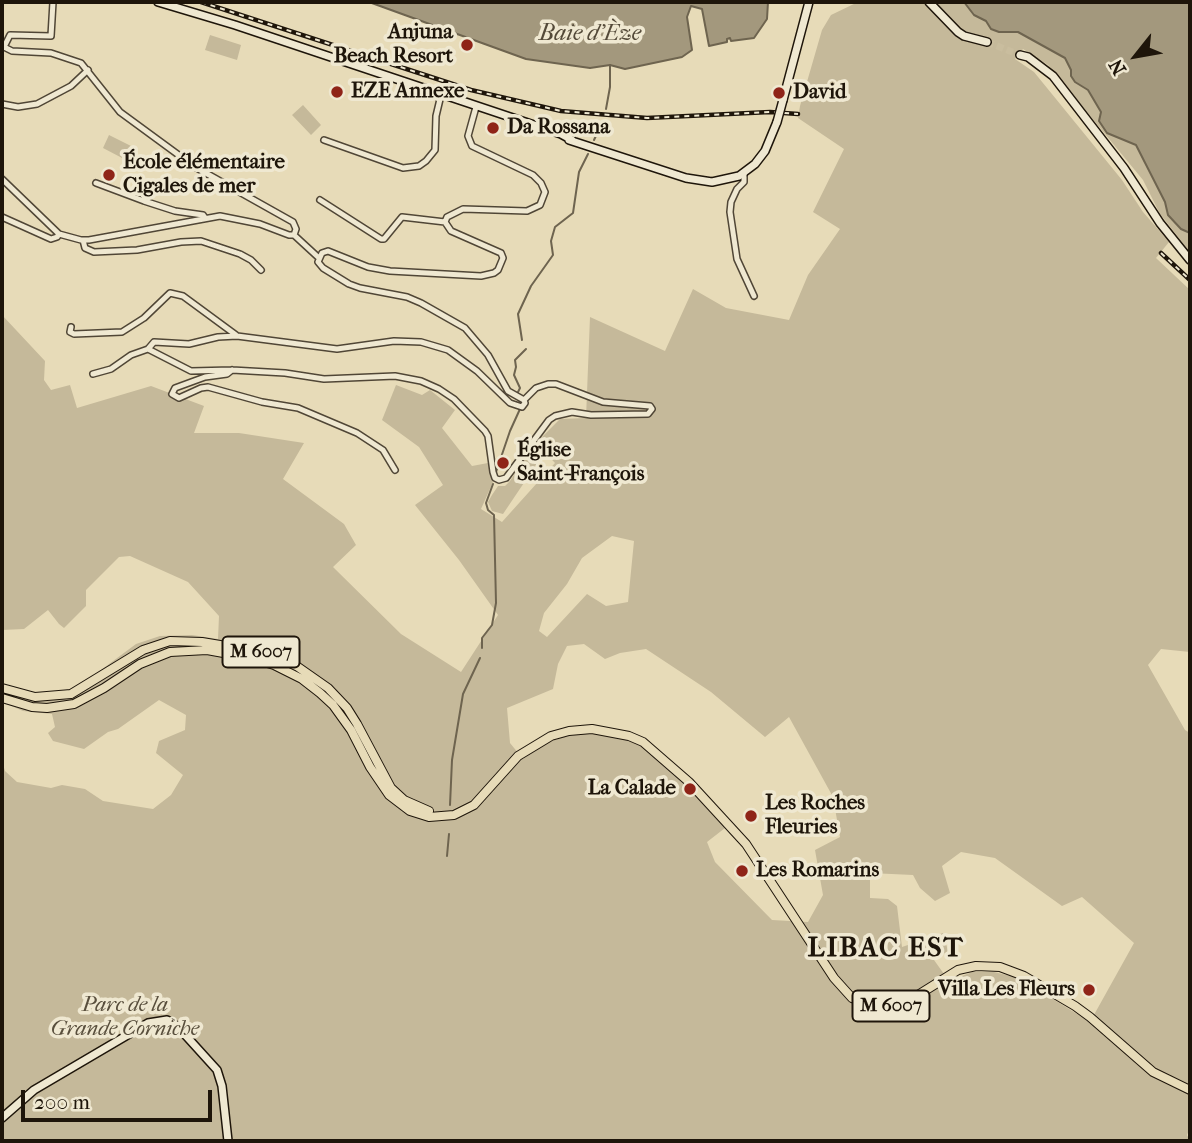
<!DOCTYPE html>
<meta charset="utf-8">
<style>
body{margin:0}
#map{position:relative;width:1192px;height:1143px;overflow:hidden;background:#e7dbb8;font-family:"IM FELL French Canon",serif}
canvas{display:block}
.frame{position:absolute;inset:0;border:4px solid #1e150a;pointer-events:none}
.north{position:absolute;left:1101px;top:21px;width:70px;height:70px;-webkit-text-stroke:5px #efe8d1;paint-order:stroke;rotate:239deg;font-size:19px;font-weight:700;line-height:28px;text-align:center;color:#1e150a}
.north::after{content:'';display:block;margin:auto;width:24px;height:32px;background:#1e150a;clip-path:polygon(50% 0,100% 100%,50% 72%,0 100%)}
.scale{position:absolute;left:21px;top:1090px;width:191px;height:32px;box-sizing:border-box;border:4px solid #1e150a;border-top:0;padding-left:9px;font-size:21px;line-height:24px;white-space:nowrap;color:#1e150a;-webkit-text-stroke:5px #efe8d1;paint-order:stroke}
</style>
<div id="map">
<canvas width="1192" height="1143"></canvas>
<div class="frame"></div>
<div class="north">N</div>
<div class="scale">200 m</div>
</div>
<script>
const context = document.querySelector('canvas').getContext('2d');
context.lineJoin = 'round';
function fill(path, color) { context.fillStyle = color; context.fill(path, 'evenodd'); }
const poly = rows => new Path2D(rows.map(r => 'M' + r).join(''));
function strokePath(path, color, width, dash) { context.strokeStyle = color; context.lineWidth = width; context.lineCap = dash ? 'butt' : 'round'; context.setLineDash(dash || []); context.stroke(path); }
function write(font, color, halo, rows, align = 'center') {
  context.font = font + ' "IM FELL French Canon",serif'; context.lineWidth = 7; context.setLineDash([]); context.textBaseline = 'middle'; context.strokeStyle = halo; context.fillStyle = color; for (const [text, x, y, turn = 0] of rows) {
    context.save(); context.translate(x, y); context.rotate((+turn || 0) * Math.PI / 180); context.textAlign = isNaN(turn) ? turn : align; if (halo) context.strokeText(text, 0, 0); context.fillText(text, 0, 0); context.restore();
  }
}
const green = poly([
 [858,2,964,2,974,15,986,21,991,29,999,32,1018,32,1065,58,1071,70,1071,76,1075,82,1088,90,1101,112,1107,133,1136,145,1165,202,1168,215,1181,229,1190,233,1190,252,1160,214,1143,180,1048,65,1023,49,1015,59,1034,72,1122,180,1143,212,1169,242,1156,258,1190,290,1190,652,1161,649,1148,665,1185,730,1190,733,1190,1128,1187,1135,1190,1141,2,1141,2,761,5,771,17,782,51,788,62,785,85,789,103,801,153,809,171,795,183,775,156,753,159,741,185,730,186,715,159,700,118,729,108,732,84,749,53,741,48,733,55,727,52,714,23,711,2,702,2,684,18,690,36,692,57,692,78,687,136,644,160,636,192,635,218,639,219,616,188,582,130,556,119,557,86,590,86,606,64,628,59,624,48,610,24,629,2,630,2,315,45,361,44,380,51,390,70,385,77,408,151,386,204,406,194,433,239,433,304,443,283,479,344,524,356,545,333,567,401,634,461,672,498,615,459,560,415,505,443,485,419,447,382,420,396,385,422,395,430,390,455,410,442,428,472,466,488,463,493,482,481,509,502,522,555,463,536,443,560,419,586,418,590,317,665,351,693,289,726,308,789,320,808,275,840,229,813,212,844,149,798,118,800,106,822,30,831,15],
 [612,536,634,541,628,602,606,606,587,594,547,637,539,631,544,613,567,584,582,558],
 [584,644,605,659,620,653,646,649,711,692,765,737,789,717,833,797,840,837,815,850,823,895,808,922,772,920,715,862,707,842,725,828,678,777,641,746,623,738,601,734,581,734,563,737,542,745,523,759,510,743,507,708,553,689,558,664,567,646],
 [961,852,995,858,1062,906,1082,897,1134,943,1090,1022,1019,978,994,972,972,972,949,981,934,960,948,951,943,933,902,947,897,906,888,899,870,898,870,873,913,875,920,888,935,901,950,893,942,866],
 [210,35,241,45,237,60,205,50],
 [303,105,321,125,311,135,292,115],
 [109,135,133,147,126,160,103,148],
 [529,452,540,459,503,514,492,511,488,502,492,495,498,486,505,486,510,481]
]);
const water = poly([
 [369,2,768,2,767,19,754,38,731,41,730,38,727,39,727,42,709,46,702,9,691,6,687,17,692,50,682,57,625,69,610,65,590,68,526,59,369,2],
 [964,2,1190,2,1190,233,1181,229,1168,215,1165,202,1136,145,1107,133,1099,121,1101,112,1088,90,1075,82,1071,76,1071,70,1065,58,1018,32,999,32,991,29,986,21,974,15,964,2]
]);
const stream = poly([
 [606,109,610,87,610,65],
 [594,140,602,123],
 [522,340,518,314,531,286,553,255,551,241,555,227,573,213,579,172,588,154],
 [517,394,520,388,514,375,516,367,515,360,526,349],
 [496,472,510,431,520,409],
 [482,648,482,638,492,625,496,603,494,515,488,510,486,503,493,484],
 [450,805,452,760,463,694,480,658],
 [447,856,449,834]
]);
const secondaryTunnel = poly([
 [987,42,1020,55]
]);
const street = poly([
 [2,46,12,51,51,53,81,63,120,112,195,167,293,222,296,229,294,235,289,235,260,224,220,216,89,240,81,240,59,234],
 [4,47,10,35,51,36,53,2],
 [2,104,18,107,37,104,71,86,88,70],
 [324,140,403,168,419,166,426,161,435,150,436,116,441,95],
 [744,173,744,182,737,189,731,202,730,212,737,259,754,296],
 [2,179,59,234,57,237,51,239,2,217],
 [96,183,144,201,175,211,203,215,205,218],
 [320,200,381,239,384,239,402,217,445,222],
 [294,235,319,258],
 [83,240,85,248,94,252,137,250,181,242,201,241,240,254,251,260,261,270],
 [71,327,70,332,74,334,122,332,144,318,170,293,183,296,236,335],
 [148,349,154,342,189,344,218,337,237,336,337,349,394,341,421,342,448,350,477,371,510,403,522,407,525,403,524,400,508,391,488,355,465,328,421,303,407,297,360,288,349,284,323,268,318,262,322,253,328,251,368,267,390,271,481,276,494,273,498,270,503,258,501,253,451,231,445,222,447,217,463,209,527,211,540,205,545,192,541,183,533,175,472,146,468,136,476,107],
 [148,349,191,371,232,370,285,373,324,379,395,376,421,381,439,389,454,399,485,431,488,436,493,472,495,478,499,480,506,478,549,420,555,416,572,412,591,415,648,414,652,409,650,406,603,402,556,384,548,384,536,388,524,400],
 [232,370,227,374,205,377,175,388,172,394,179,398,201,388,208,387,262,402,298,408,357,433,383,450,395,470],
 [93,374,111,369,131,355,148,349]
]);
const secondary = poly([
 [158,2,235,25,561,134,572,140],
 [929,2,958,32,964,36,987,42],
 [1020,55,1028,57,1053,76,1124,168,1160,223,1190,260],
 [783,100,809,2],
 [569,140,686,178,712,182,739,176,755,164,765,151,777,122],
 [2,1118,34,1090,148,1023,167,1020,178,1027,217,1070,222,1086,228,1141]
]);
const primary = poly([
 [2,688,35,697,71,694,143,650,170,641,202,642,256,651,279,658,298,667,328,688,347,708,357,724,391,788,404,800,429,811],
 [2,698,32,707,47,708,74,704,104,688,140,664,170,652,207,650,251,658,274,665,302,679,320,693,333,705,351,730,370,767,389,795,410,811,429,817,454,815,474,805,518,756,551,736,569,731,592,729,629,736,643,742,689,782,746,844,834,978,852,998,874,1006,896,1006,910,1000,958,970,976,966,1000,967,1024,976,1075,1006,1090,1017,1153,1072,1190,1090]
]);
const rail = poly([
 [201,2,471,90,561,111,647,118,770,112,798,114],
 [1161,253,1190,280]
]);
const secondaryBridge = poly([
 [777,122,783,100]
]);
const markers = [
 [467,45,7,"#8f2418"],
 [337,92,7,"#8f2418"],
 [779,93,7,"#8f2418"],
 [493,128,7,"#8f2418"],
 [109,175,7,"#8f2418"],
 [503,463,7,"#8f2418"],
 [690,789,7,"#8f2418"],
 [751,816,7,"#8f2418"],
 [742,871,7,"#8f2418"],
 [1089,990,7,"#8f2418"]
];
const shields = [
 [261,652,77],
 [891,1006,77]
];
const shieldNames = [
 ["M 6007",261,652],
 ["M 6007",891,1006]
];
const poiNames = [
 ["Anjuna",453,33,"right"],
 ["Beach Resort",453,57,"right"],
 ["EZE Annexe",351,92],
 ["David",793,93],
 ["Da Rossana",507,128],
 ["École élémentaire",123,163],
 ["Cigales de mer",123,187],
 ["Église",517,451],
 ["Saint-François",517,475],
 ["La Calade",676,789,"right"],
 ["Les Roches",765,804],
 ["Fleuries",765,828],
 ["Les Romarins",756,871],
 ["Villa Les Fleurs",1075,990,"right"]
];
const parkNames = [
 ["Parc de la",125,1006],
 ["Grande Corniche",125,1030]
];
const waterNames = [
 ["Baie d'Èze",590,34]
];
const districtNames = [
 ["LIBAC EST",886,949]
];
fill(green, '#c5b99a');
fill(water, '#a3987d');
strokePath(water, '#6e644f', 2);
strokePath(stream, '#6e644f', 2);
strokePath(secondaryTunnel, '#c9bd9e', 7, [7, 3.5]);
strokePath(street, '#504636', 8);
strokePath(secondary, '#1e150a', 10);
strokePath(primary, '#1e150a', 10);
strokePath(street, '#efe8d1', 5);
strokePath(secondary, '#efe8d1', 7);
strokePath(primary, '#e7dbb8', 8);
strokePath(rail, '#1e150a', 4.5);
strokePath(rail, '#efe8d1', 2, [5]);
strokePath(secondaryBridge, '#1e150a', 10, []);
strokePath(secondaryBridge, '#efe8d1', 7);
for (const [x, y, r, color] of markers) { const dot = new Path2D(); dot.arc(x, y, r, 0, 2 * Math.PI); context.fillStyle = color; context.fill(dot); strokePath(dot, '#efe8d1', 2.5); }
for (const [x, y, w] of shields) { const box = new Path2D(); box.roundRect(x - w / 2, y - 15.5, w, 31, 5); context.fillStyle = '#efe8d1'; context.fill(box); strokePath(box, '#1e150a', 2); }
write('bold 19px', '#1e150a', null, shieldNames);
write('bold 21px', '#1e150a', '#efe8d1', poiNames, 'left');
write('italic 21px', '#584e3c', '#efe8d1', parkNames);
write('italic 23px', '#534938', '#efe8d1', waterNames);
context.letterSpacing = '2px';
write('bold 28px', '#1e150a', '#efe8d1', districtNames);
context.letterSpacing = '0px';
</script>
